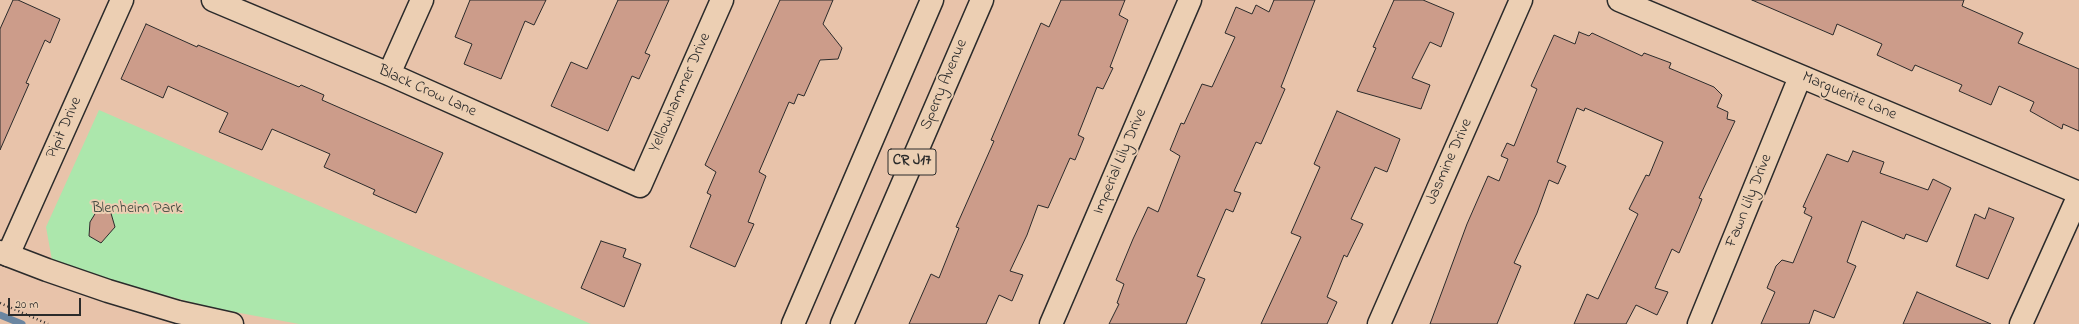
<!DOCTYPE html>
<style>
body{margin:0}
#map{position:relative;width:2079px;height:324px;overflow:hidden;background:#e8c3aa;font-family:"Indie Flower",sans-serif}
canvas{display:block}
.scale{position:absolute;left:8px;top:298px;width:73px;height:18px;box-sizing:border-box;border:2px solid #2b2b2b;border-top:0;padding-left:5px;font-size:12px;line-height:14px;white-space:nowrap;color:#2b2b2b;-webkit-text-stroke:3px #eccfb3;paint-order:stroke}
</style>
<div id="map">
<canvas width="2079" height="324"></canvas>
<div class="scale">20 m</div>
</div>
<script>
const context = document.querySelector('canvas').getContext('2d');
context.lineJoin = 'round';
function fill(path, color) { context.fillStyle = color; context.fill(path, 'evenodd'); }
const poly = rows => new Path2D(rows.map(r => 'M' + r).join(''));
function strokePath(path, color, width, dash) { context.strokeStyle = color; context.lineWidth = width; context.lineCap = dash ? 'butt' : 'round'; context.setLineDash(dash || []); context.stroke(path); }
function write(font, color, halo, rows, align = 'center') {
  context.font = font + ' "Indie Flower",sans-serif'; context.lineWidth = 4; context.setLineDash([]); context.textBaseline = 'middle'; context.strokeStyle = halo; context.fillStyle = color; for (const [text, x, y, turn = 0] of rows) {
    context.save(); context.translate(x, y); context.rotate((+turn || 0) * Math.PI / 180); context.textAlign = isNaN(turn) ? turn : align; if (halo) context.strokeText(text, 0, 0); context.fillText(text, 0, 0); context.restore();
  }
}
const green = poly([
 [99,110,591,324,299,324,213,308,111,281,52,260,46,227]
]);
const stream = poly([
 [0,315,22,324]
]);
const building = poly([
 [13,0,18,0,60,19,50,43,45,40,26,83,29,84,0,150,0,29,13,0],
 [470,0,546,0,534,25,525,21,501,79,464,64,472,44,455,37,470,0],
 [618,0,669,0,645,53,650,55,639,79,632,76,608,131,551,106,571,62,587,69,618,0],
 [780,0,833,0,823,24,842,48,838,59,820,60,804,96,798,94,794,104,789,102,759,172,766,176,748,222,754,224,735,267,690,247,711,195,707,193,716,172,705,165,780,0],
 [1061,0,1125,0,1119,15,1128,20,1110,67,1113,68,1103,89,1097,87,1078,135,1084,138,1075,160,1070,158,1048,208,1038,205,1027,235,1010,271,1023,275,1012,301,999,295,986,324,909,324,931,274,939,278,959,228,956,227,994,141,991,140,1041,23,1049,27,1061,0],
 [1274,0,1315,0,1281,87,1285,89,1261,144,1256,142,1234,191,1241,193,1233,212,1226,209,1197,276,1205,279,1186,324,1109,324,1119,304,1117,303,1124,284,1116,280,1133,239,1148,207,1158,212,1180,156,1170,150,1181,123,1184,124,1202,84,1212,87,1235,37,1225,33,1236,7,1252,14,1256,5,1269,12,1274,0],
 [1394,0,1423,0,1454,13,1441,47,1430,42,1412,78,1430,85,1421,109,1357,91,1376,48,1373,47,1394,0],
 [1752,0,1964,0,1962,6,2023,33,2018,43,2079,69,2079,131,2063,124,2062,129,2030,111,2034,102,1999,86,1991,105,1959,91,1962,85,1915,65,1912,71,1877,55,1882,44,1837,24,1833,35,1752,0],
 [146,24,197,47,198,45,299,87,301,85,324,95,322,100,443,153,416,213,373,194,375,190,324,167,330,154,272,129,262,150,219,132,228,113,168,86,163,98,121,79,146,24],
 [1579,32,1589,36,1592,33,1642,56,1644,53,1671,63,1669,68,1714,87,1722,95,1717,107,1728,112,1727,119,1735,121,1699,198,1702,199,1698,209,1679,253,1672,249,1655,288,1668,292,1657,315,1636,305,1626,324,1574,324,1587,294,1598,299,1638,214,1629,209,1646,175,1649,176,1663,142,1585,108,1584,111,1577,108,1557,162,1566,166,1558,184,1549,180,1537,213,1514,263,1521,266,1497,324,1430,324,1467,224,1488,176,1499,181,1508,159,1501,156,1507,143,1514,146,1537,89,1531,86,1554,35,1575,44,1579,32],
 [1337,111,1400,139,1387,172,1375,167,1351,219,1363,224,1347,257,1344,255,1327,297,1337,302,1327,324,1261,324,1301,237,1291,233,1320,167,1314,164,1337,111],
 [1853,151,1884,162,1880,173,1928,190,1933,179,1951,188,1927,242,1906,234,1904,239,1862,221,1847,262,1856,266,1834,318,1814,310,1809,324,1761,324,1775,292,1767,288,1776,266,1782,260,1793,263,1812,217,1804,213,1806,208,1803,207,1827,154,1848,162,1853,151],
 [1989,208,2014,218,1988,279,1956,266,1975,214,1985,219,1989,208],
 [98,209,110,210,115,227,101,243,89,236,90,222,98,209],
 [601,241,626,249,623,257,641,264,624,307,581,288,601,241],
 [1917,292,1991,324,1903,324,1917,292]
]);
const path = poly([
 [0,303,48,324]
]);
const minor = poly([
 [213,0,389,74,640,186,722,0],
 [1619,0,2079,193],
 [389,74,422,0],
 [8,255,122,0],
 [1051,324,1190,0],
 [1379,324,1521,0],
 [1699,324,1800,77],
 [2021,324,2079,195]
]);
const tertiary = poly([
 [0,252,47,270,108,291,178,312,232,324]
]);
const primary = poly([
 [793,324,932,0],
 [842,324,982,0]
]);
const shields = [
 [912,162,48]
];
const shieldNames = [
 ["CR J17",912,162]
];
const streetNames = [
 ["Sperry Avenue",945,85,-67],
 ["Black Crow Lane",427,92,24],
 ["Yellowhammer Drive",681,93,-66],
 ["Marguerite Lane",1849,97,23],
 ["Pipit Drive",65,128,-66],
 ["Imperial Lily Drive",1121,162,-67],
 ["Jasmine Drive",1450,162,-66],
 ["Fawn Lily Drive",1750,201,-68]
];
const parkNames = [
 ["Blenheim Park",137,209]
];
fill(green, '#ace7ac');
strokePath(stream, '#6b86a1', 7);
fill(building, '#cc9c8a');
strokePath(building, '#2b2b2b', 1);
strokePath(minor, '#2b2b2b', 25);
strokePath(tertiary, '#2b2b2b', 25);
strokePath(primary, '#2b2b2b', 25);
strokePath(path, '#2b2b2b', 2.5, [1, 3]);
strokePath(minor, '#eccfb3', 22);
strokePath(tertiary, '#eccfb3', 22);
strokePath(primary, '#eccfb3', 22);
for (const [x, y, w] of shields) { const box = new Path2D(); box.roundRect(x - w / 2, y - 13, w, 26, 3); context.fillStyle = '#eccfb3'; context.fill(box); strokePath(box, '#2b2b2b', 1); }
write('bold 15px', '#2b2b2b', null, shieldNames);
write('16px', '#2b2b2b', '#eccfb3', streetNames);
write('16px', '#3e473e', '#eccfb3', parkNames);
</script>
